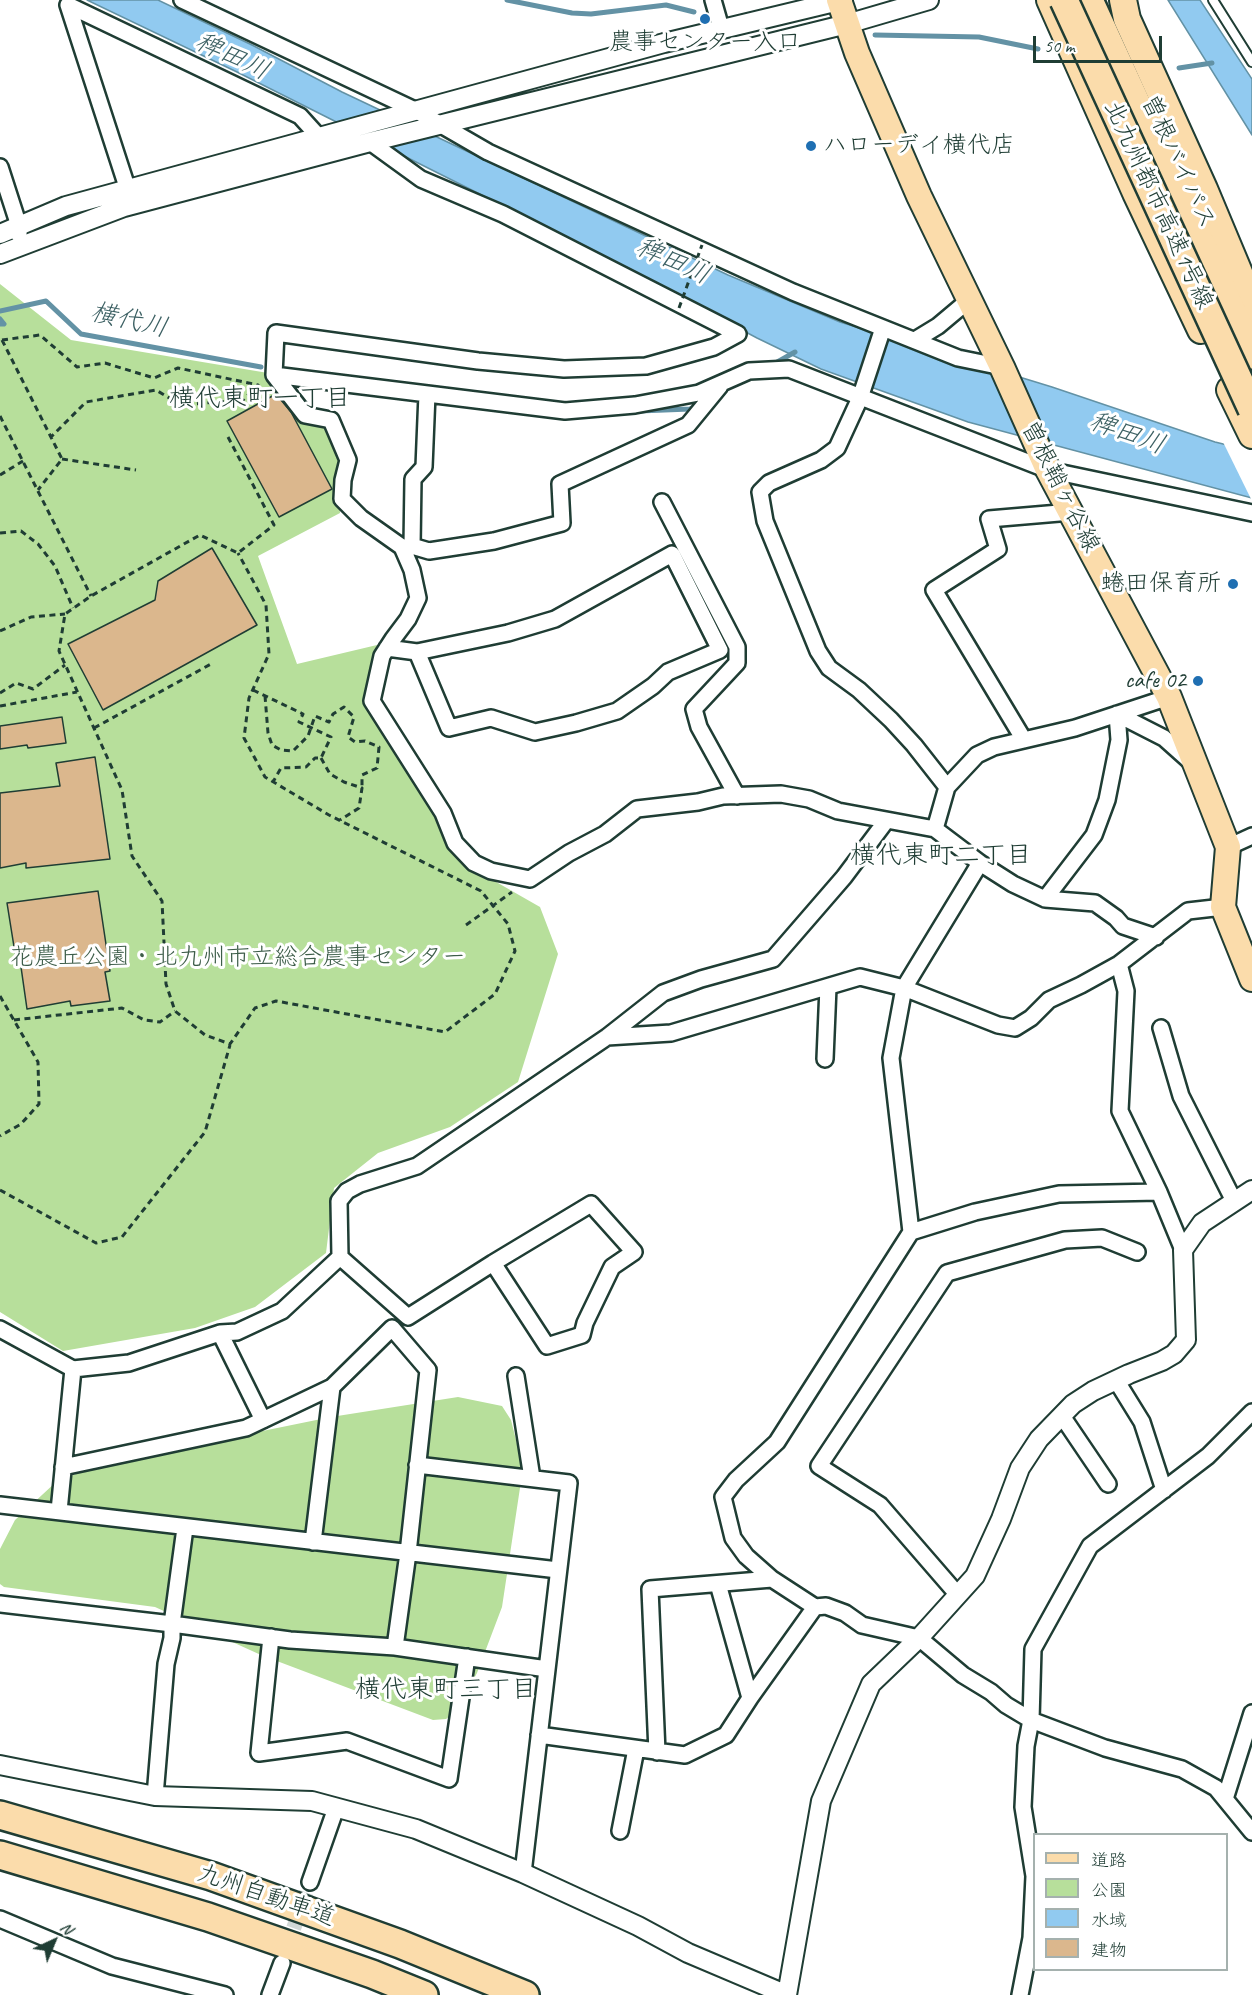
<!DOCTYPE html>
<meta charset="utf-8">
<style>
body{margin:0}
#map{position:relative;width:1252px;height:1995px;overflow:hidden;background:#fff;font-family:Caveat,"Klee One",sans-serif}
canvas{display:block}
.legend{position:absolute;left:1033px;top:1833px;width:195px;height:138px;box-sizing:border-box;background:#fff;border:2px solid #a5b1ae;margin:0;padding:8px 10px;list-style:none;font-size:18px;color:#1f3d34}
.legend li{display:flex;align-items:center;gap:12px;height:30px}
.legend b{width:30px;border:2px solid #a5b1ae}
.north{position:absolute;left:24px;top:1911px;width:60px;height:60px;-webkit-text-stroke:4px #fff;paint-order:stroke;rotate:44deg;font-size:16px;font-weight:700;line-height:24px;text-align:center;color:#1f3d34}
.north::after{content:'';display:block;margin:auto;width:21px;height:27px;background:#1f3d34;clip-path:polygon(50% 0,100% 100%,50% 72%,0 100%)}
.scale{position:absolute;left:1033px;top:36px;width:129px;height:27px;box-sizing:border-box;border:3px solid #1f3d34;border-top:0;padding-left:8px;font-size:18px;line-height:21px;white-space:nowrap;color:#1f3d34;-webkit-text-stroke:4px #fff;paint-order:stroke}
</style>
<div id="map">
<canvas width="1252" height="1995"></canvas>
<ul class="legend">
<li><b style="height:8px;background:#fbdcab"></b>道路</li>
<li><b style="height:16px;background:#b7df9b"></b>公園</li>
<li><b style="height:16px;background:#91caf0"></b>水域</li>
<li><b style="height:16px;background:#dbb78d"></b>建物</li>
</ul>
<div class="north">N</div>
<div class="scale">50 m</div>
</div>
<script>
const context = document.querySelector('canvas').getContext('2d');
context.lineJoin = 'round';
function fill(path, color) { context.fillStyle = color; context.fill(path, 'evenodd'); }
const poly = rows => new Path2D(rows.map(r => 'M' + r).join(''));
function strokePath(path, color, width, dash) { context.strokeStyle = color; context.lineWidth = width; context.lineCap = dash ? 'butt' : 'round'; context.setLineDash(dash || []); context.stroke(path); }
function write(font, color, halo, rows, align = 'center') {
  context.font = font + ' Caveat,"Klee One",sans-serif'; context.lineWidth = 6; context.setLineDash([]); context.textBaseline = 'middle'; context.strokeStyle = halo; context.fillStyle = color; for (const [text, x, y, turn = 0] of rows) {
    context.save(); context.translate(x, y); context.rotate((+turn || 0) * Math.PI / 180); context.textAlign = isNaN(turn) ? turn : align; if (halo) context.strokeText(text, 0, 0); context.fillText(text, 0, 0); context.restore();
  }
}
const green = poly([
 [0,284,71,340,268,373,325,423,343,460,338,477,340,513,258,556,297,664,377,645,366,698,437,810,444,837,477,871,540,907,558,954,518,1082,450,1127,378,1153,334,1188,326,1253,255,1307,195,1328,63,1351,0,1312],
 [458,1397,502,1406,511,1420,523,1468,502,1607,477,1673,457,1711,446,1719,433,1720,261,1655,155,1607,4,1587,0,1584,0,1549,15,1520,56,1482,101,1464,331,1417]
]);
const water = poly([
 [87,0,158,0,252,45,342,92,728,275,840,322,1052,387,1215,442,1252,451,1252,498,968,422,821,369,757,338,605,257,237,72,87,0],
 [1168,0,1200,0,1252,79,1252,135,1168,0]
]);
const pier = poly([
 [1222,440,1252,448,1252,501]
]);
const stream = poly([
 [507,0,572,13,591,14,666,5,694,12],
 [875,35,979,37,1038,49],
 [1179,68,1212,63],
 [0,311,46,301,81,334,261,367],
 [0,319,4,324,0,324],
 [772,365,795,352],
 [639,411,690,409,698,405]
]);
const building = poly([
 [276,394,291,412,332,489,279,517,227,421,276,394],
 [212,548,257,625,103,710,68,644,155,600,158,581,212,548],
 [62,717,66,743,28,748,27,745,0,749,0,726,62,717],
 [95,757,110,859,26,868,26,863,0,868,0,793,60,786,56,763,95,757],
 [98,891,110,971,105,972,110,1001,71,1006,70,1001,27,1009,19,953,15,953,7,903,98,891]
]);
const minorTunnel = poly([
 [286,1950,310,1882]
]);
const path = poly([
 [2,340,40,335,77,367,105,363,154,378,178,368,258,385,243,400,181,405,156,390,86,402,51,437],
 [2,340,62,459,38,490],
 [0,416,91,596],
 [228,437,274,525,238,553,200,535,91,596,65,614,59,651,122,790,132,856,162,901,166,984,175,1011,205,1035,230,1044,255,1008,276,1001,445,1032,495,994,515,951,508,924,481,891,329,815,265,777,244,738,249,698,269,654,266,605,238,553],
 [62,459,136,470],
 [0,475,23,461],
 [0,533,21,531,38,544,55,566,73,608],
 [0,631,31,617,65,614],
 [253,690,303,714,299,722,331,737,321,758,315,758,306,767,281,768,273,782],
 [0,693,16,683,33,689,65,665],
 [265,696,268,733,272,745,281,750,293,751,308,736,315,716,329,722,333,714,344,707,354,717,348,737,355,742,365,741,379,747,377,768,362,775,362,788],
 [0,706,77,692],
 [94,728,211,664],
 [321,758,330,774,344,782,362,788,359,808,340,820],
 [466,925,512,892],
 [0,996,38,1062,39,1104,21,1124,0,1136],
 [14,1020,122,1008,144,1020,160,1022,175,1011],
 [0,1190,96,1243,122,1237,205,1132,230,1045]
]);
const service = poly([
 [1213,0,1252,62]
]);
const minor = poly([
 [182,0,417,111,488,152,793,292,958,358,1002,367],
 [713,0,721,28],
 [370,142,421,179,503,214,738,334,714,347,646,366,564,369,478,361,276,333,274,375,565,411,635,405,699,393,749,371,789,369,1048,470,1252,513],
 [0,167,19,226,19,235],
 [128,190,68,5,300,116,319,137],
 [883,328,860,398,837,448,821,460,769,483,760,492,765,521,818,651,829,668,859,690,891,720,914,745,947,787],
 [915,340,938,326,969,300],
 [274,375,305,415,331,420,348,460,343,480,342,499,361,518,402,547,412,570,418,598,408,619,393,639,382,656,372,701,443,813,455,843,474,863,491,871,530,879,569,853,605,834,637,809,698,802,723,796,781,794,809,799,838,811,935,829,980,863,1013,884,1045,899,1095,903,1116,918,1123,926,1156,937],
 [662,502,737,647,737,663,694,709,699,727,737,796],
 [412,546,429,551,494,541,562,523,560,484,688,425,720,386],
 [404,547,412,546,413,479,424,467,427,394],
 [387,648,417,652,449,728,491,718,535,732,576,723,617,711,653,686,668,672,720,650,672,554,555,619,508,633,417,652],
 [1117,714,1164,738,1192,763],
 [1024,740,934,590,998,549,989,519,1071,512],
 [935,829,947,787,977,755,994,747,1075,728,1169,697],
 [1228,847,1252,836],
 [1045,899,1094,835,1107,800,1119,740,1117,714],
 [1119,964,1126,991,1120,1111,1159,1192],
 [1161,1028,1181,1096,1234,1201],
 [607,1037,671,1033,860,977,904,988,998,1025,1015,1028,1031,1018,1049,1000,1081,985,1119,964,1188,911,1223,907],
 [825,1059,828,987],
 [911,1232,891,1058,904,988,980,863],
 [1183,1250,1159,1192,1059,1194,975,1212,911,1232,777,1442,736,1480,723,1497,733,1538,746,1556,772,1579,815,1607,826,1606,845,1613,862,1625,919,1638,963,1675,991,1692,1006,1705,1031,1720,1105,1748,1182,1769,1216,1788,1252,1832],
 [340,1257,408,1317,493,1263,547,1346,582,1335,585,1323,612,1267,634,1252,591,1204,493,1263],
 [0,1329,73,1369,129,1363,220,1333,237,1332,282,1311,340,1257,339,1201,347,1191,360,1184,417,1166,607,1037,663,993,701,979,773,959,844,877,886,821],
 [220,1333,263,1420],
 [516,1376,532,1478],
 [1116,1380,1142,1422,1164,1490],
 [332,1387,392,1328,428,1370,408,1553,395,1647],
 [1062,1416,1108,1484],
 [417,1465,569,1483,523,1873],
 [63,1467,246,1428,332,1387,313,1542],
 [0,1505,558,1570],
 [59,1511,73,1369],
 [718,1584,750,1698],
 [958,1595,880,1505,819,1466,947,1273,1065,1240,1102,1238,1137,1252],
 [0,1604,172,1624,290,1640,395,1647,547,1669],
 [271,1637,259,1753,347,1741,449,1779,467,1657],
 [539,1735,685,1755,726,1735,750,1698,815,1607],
 [657,1752,650,1589,772,1579],
 [155,1796,166,1664,172,1638,172,1624,185,1528],
 [1225,1799,1252,1713],
 [620,1831,636,1749],
 [310,1882,336,1808],
 [0,1919,112,1966,225,1995],
 [270,1995,282,1963],
 [1020,1995,1031,1938,1034,1876,1023,1807,1026,1746,1031,1720,1033,1649,1090,1546,1208,1456,1252,1412]
]);
const tertiary = poly([
 [0,234,66,206,664,43,843,0],
 [0,254,124,207,370,142,847,24,929,0],
 [0,1765,155,1796,312,1801,416,1829,523,1873,638,1926,688,1953,787,1995],
 [787,1995,821,1801,871,1684,919,1638,975,1576,1001,1519,1020,1468,1039,1439,1073,1404,1093,1391,1129,1374,1162,1361,1174,1354,1186,1340,1183,1250,1202,1223,1252,1190]
]);
const primary = poly([
 [839,0,857,53,919,196,1002,367,1048,470,1169,697,1228,847,1223,907,1252,979]
]);
const trunk = poly([
 [1050,0,1136,193,1201,330],
 [1123,0,1127,19,1204,189,1240,275,1252,313],
 [1230,390,1252,435]
]);
const motorway = poly([
 [1089,0,1252,355],
 [0,1815,211,1876,400,1944,525,1995],
 [0,1855,208,1917,372,1974,424,1995]
]);
const pathBridge = poly([
 [679,308,702,245]
]);
const motorwayBridge = poly([
 [1064,0,1252,409]
]);
const markers = [
 [705,19,6,"#1f6fb2"],
 [811,146,6,"#1f6fb2"],
 [1233,584,6,"#1f6fb2"],
 [1198,681,6,"#1f6fb2"]
];
const poiNames = [
 ["農事センター入口",705,43,"center"],
 ["ハローデイ横代店",823,146,"left"],
 ["蜷田保育所",1221,584],
 ["cafe 02",1186,681]
];
const streetNames = [
 ["曽根バイパス",1178,162,65],
 ["北九州都市高速1号線",1158,205,65],
 ["曽根鞘ヶ谷線",1060,487,63],
 ["九州自動車道",266,1896,19]
];
const parkNames = [
 ["花農丘公園・北九州市立総合農事センター",238,958]
];
const waterNames = [
 ["稗田川",232,57,25],
 ["稗田川",673,262,24],
 ["横代川",129,321,13],
 ["稗田川",1127,434,20]
];
const neighbourhoodNames = [
 ["横代東町一丁目",260,399],
 ["横代東町二丁目",941,856],
 ["横代東町三丁目",446,1690]
];
fill(green, '#b7df9b');
fill(water, '#91caf0');
strokePath(water, '#6392a5', 1.5);
fill(pier, '#fff');
strokePath(stream, '#6392a5', 5);
fill(building, '#dbb78d');
strokePath(building, '#1f3d34', 1.5);
strokePath(minorTunnel, '#d2d8d6', 15, [15, 8]);
strokePath(service, '#1f3d34', 12);
strokePath(minor, '#1f3d34', 20);
strokePath(tertiary, '#1f3d34', 22);
strokePath(primary, '#1f3d34', 28);
strokePath(trunk, '#1f3d34', 30);
strokePath(motorway, '#1f3d34', 32);
strokePath(path, '#1f3d34', 3, [6, 4.5]);
strokePath(service, '#fff', 8);
strokePath(minor, '#fff', 15);
strokePath(tertiary, '#fff', 18);
strokePath(primary, '#fbdcab', 24);
strokePath(trunk, '#fbdcab', 26);
strokePath(motorway, '#fbdcab', 27);
strokePath(motorwayBridge, '#1f3d34', 32, []);
strokePath(pathBridge, '#1f3d34', 3, [6, 4.5]);
strokePath(motorwayBridge, '#fbdcab', 27);
for (const [x, y, r, color] of markers) { const dot = new Path2D(); dot.arc(x, y, r, 0, 2 * Math.PI); context.fillStyle = color; context.fill(dot); strokePath(dot, '#fff', 2); }
write('24px', '#1f3d34', '#fff', poiNames, 'right');
write('24px', '#1f3d34', '#fff', streetNames);
write('24px', '#3d5d49', '#fff', parkNames);
write('italic 26px', '#3c6063', '#fff', waterNames);
write('26px', '#1f3d34', '#fff', neighbourhoodNames);
</script>
